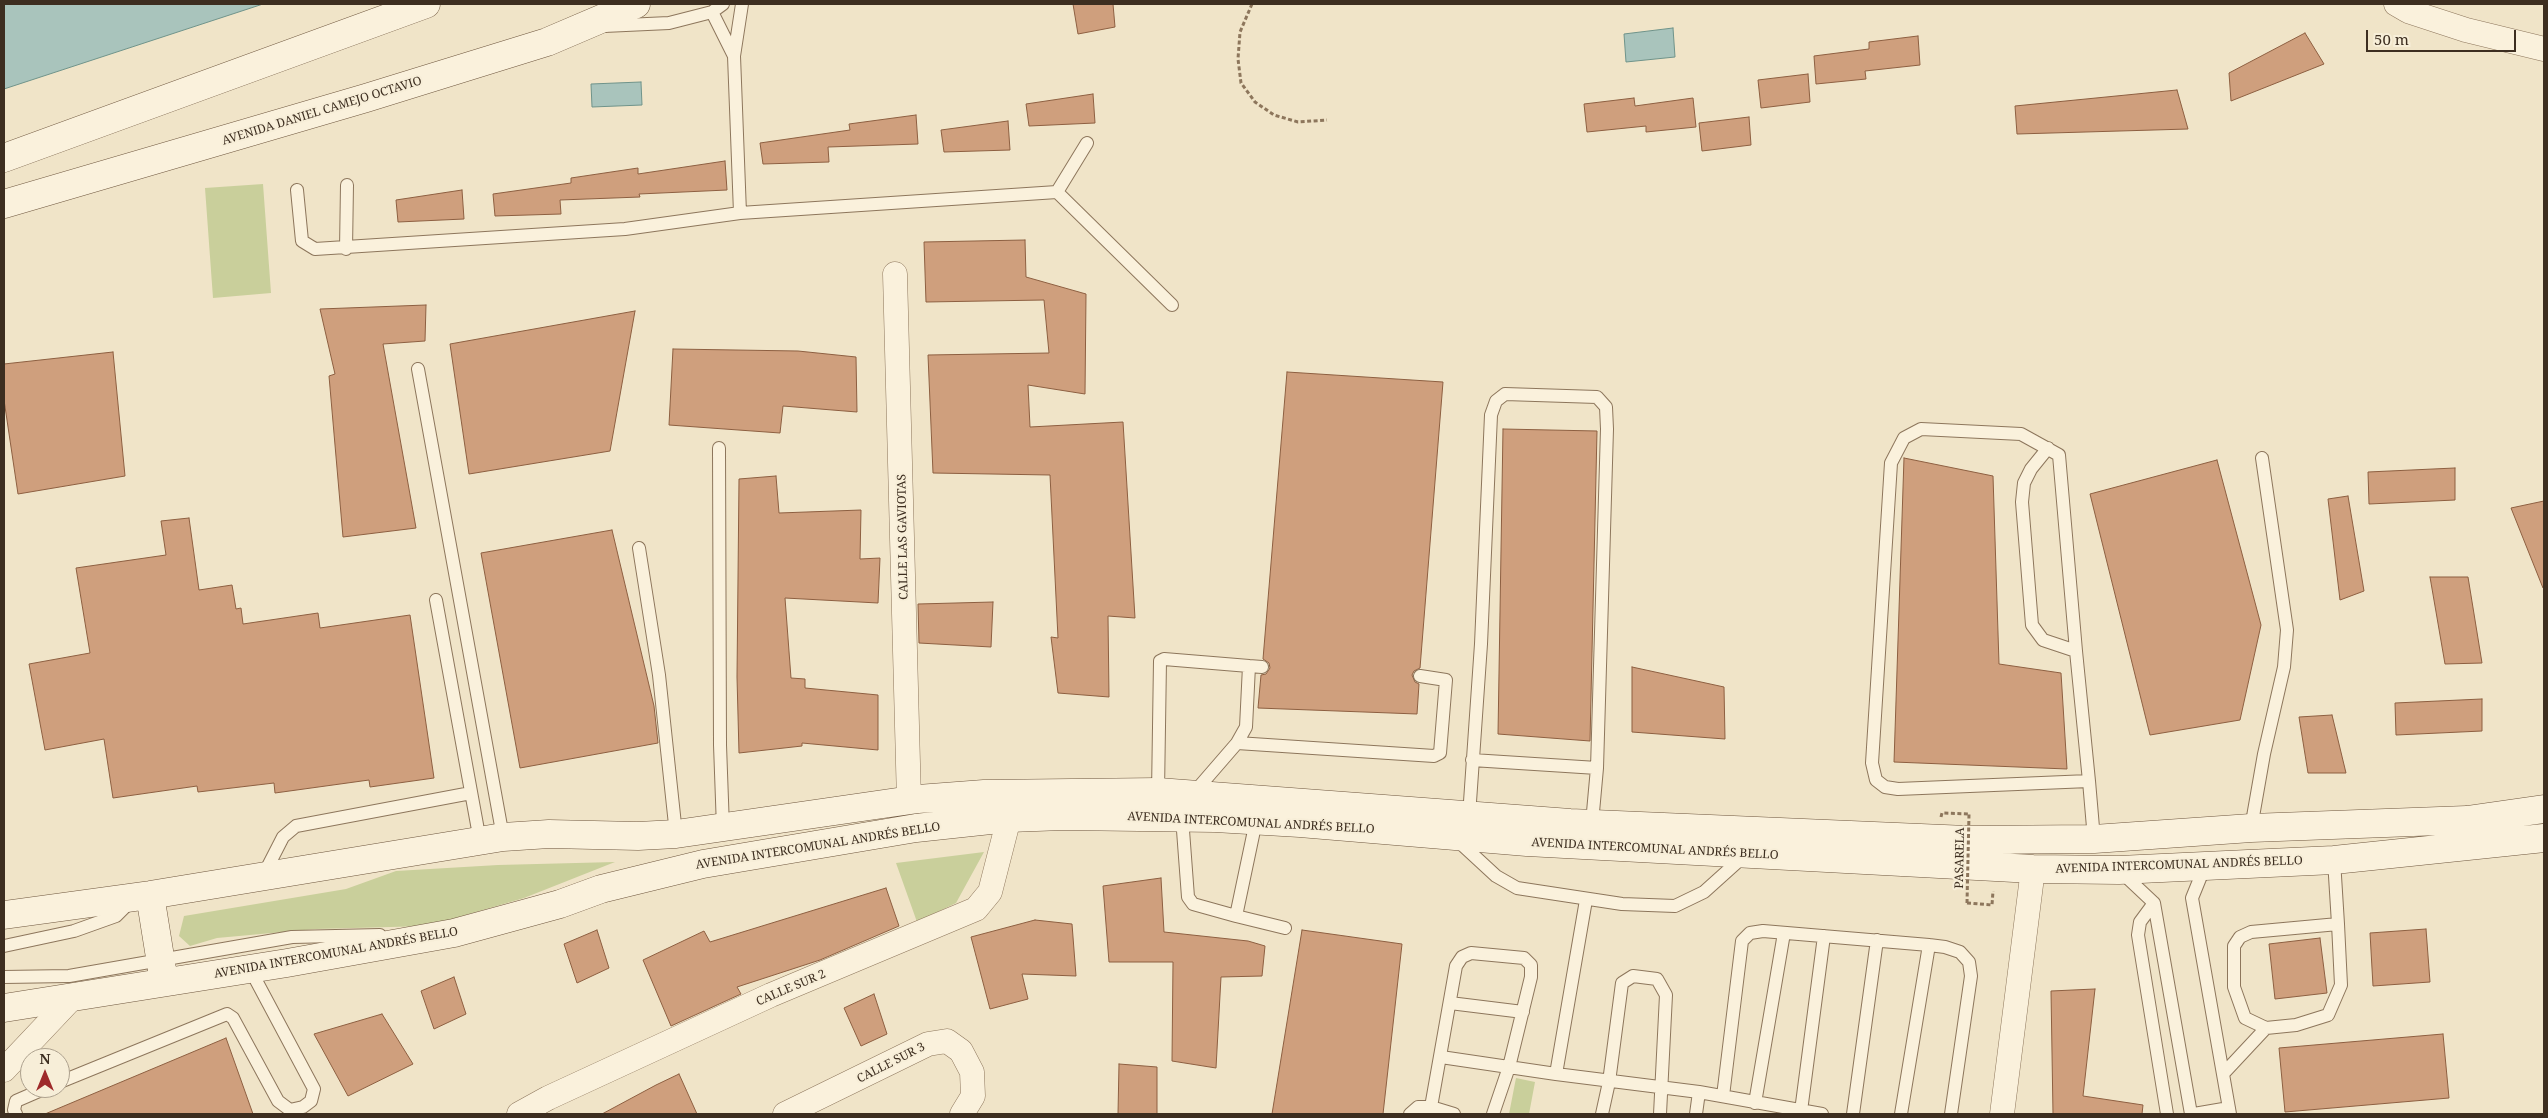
<!DOCTYPE html>
<meta charset="utf-8">
<style>
body{margin:0}
#map{position:relative;width:2548px;height:1118px;overflow:hidden;background:#f0e4c8;font-family:"Noto Serif",serif}
canvas{display:block}
.frame{position:absolute;inset:0;border:5px solid #3d2e20;pointer-events:none}
.north{position:absolute;left:20px;top:1048px;width:50px;height:50px;box-sizing:border-box;background:#f7eed8;border:1px solid #ada18e;border-radius:50%;rotate:0deg;font-size:14px;font-weight:700;line-height:20px;text-align:center;color:#3d2e20}
.north::after{content:'';display:block;margin:auto;width:18px;height:22px;background:#9e2a2b;clip-path:polygon(50% 0,100% 100%,50% 72%,0 100%)}
.scale{position:absolute;left:2366px;top:30px;width:150px;height:22px;box-sizing:border-box;border:2px solid #3d2e20;border-top:0;padding-left:6px;font-size:15px;line-height:18px;white-space:nowrap;color:#3d2e20;-webkit-text-stroke:4px #f7eed8;paint-order:stroke}
</style>
<div id="map">
<canvas width="2548" height="1118"></canvas>
<div class="frame"></div>
<div class="north">N</div>
<div class="scale">50 m</div>
</div>
<script>
const context = document.querySelector('canvas').getContext('2d');
context.lineJoin = 'round';
function fill(path, color) { context.fillStyle = color; context.fill(path, 'evenodd'); }
const poly = rows => new Path2D(rows.map(r => 'M' + r).join(''));
function strokePath(path, color, width, dash) { context.strokeStyle = color; context.lineWidth = width; context.lineCap = dash ? 'butt' : 'round'; context.setLineDash(dash || []); context.stroke(path); }
function write(font, color, halo, rows, align = 'center') {
  context.font = font + ' "Noto Serif",serif'; context.lineWidth = 4; context.setLineDash([]); context.textBaseline = 'middle'; context.strokeStyle = halo; context.fillStyle = color; for (const [text, x, y, turn = 0] of rows) {
    context.save(); context.translate(x, y); context.rotate((+turn || 0) * Math.PI / 180); context.textAlign = isNaN(turn) ? turn : align; if (halo) context.strokeText(text, 0, 0); context.fillText(text, 0, 0); context.restore();
  }
}
const green = poly([
 [263,184,271,293,213,298,205,188],
 [984,852,956,903,917,922,896,863],
 [615,862,524,898,428,926,316,929,217,938,190,946,179,936,184,916,346,889,396,871,498,865],
 [1516,1078,1535,1082,1529,1114,1509,1114]
]);
const water = poly([
 [4,4,263,4,4,89,4,4],
 [1673,28,1675,57,1626,62,1624,34,1673,28],
 [641,82,642,105,592,107,591,84,641,82]
]);
const building = poly([
 [1073,4,1113,4,1115,27,1078,34,1073,4],
 [2305,33,2324,64,2231,101,2229,73,2305,33],
 [1918,36,1920,65,1865,71,1866,79,1816,84,1814,56,1869,49,1869,42,1918,36],
 [1808,74,1810,102,1761,108,1758,80,1808,74],
 [2177,90,2188,129,2017,134,2015,106,2177,90],
 [1093,94,1095,123,1029,126,1026,104,1093,94],
 [1634,98,1635,106,1693,98,1696,127,1646,132,1646,126,1587,132,1584,104,1634,98],
 [916,115,918,144,828,147,829,162,763,164,760,143,850,130,849,124,916,115],
 [1749,117,1751,145,1702,151,1699,123,1749,117],
 [1008,121,1010,150,944,152,941,130,1008,121],
 [725,161,727,190,639,194,640,197,560,200,561,214,495,216,493,194,571,183,571,178,638,168,638,174,725,161],
 [462,190,464,219,398,222,396,200,462,190],
 [1025,240,1026,277,1086,294,1085,394,1028,385,1030,427,1123,422,1135,618,1108,616,1109,697,1058,693,1051,637,1058,638,1050,475,933,473,928,355,1049,353,1044,300,926,302,924,242,1025,240],
 [426,305,425,341,383,344,416,528,343,537,329,376,335,374,320,309,426,305],
 [635,311,610,451,469,474,450,344,635,311],
 [673,349,798,351,856,357,857,412,783,406,780,433,669,425,673,349],
 [113,352,125,476,18,494,4,400,4,364,113,352],
 [1287,372,1443,382,1420,668,1414,671,1412,675,1415,682,1419,684,1417,714,1258,708,1261,675,1266,674,1270,668,1269,663,1263,659,1287,372],
 [1503,429,1597,431,1590,741,1498,734,1503,429],
 [1904,458,1993,476,1999,664,2061,673,2067,769,1894,762,1904,458],
 [2217,460,2261,625,2240,720,2150,735,2090,494,2217,460],
 [2455,468,2455,500,2369,504,2368,472,2455,468],
 [776,476,779,513,861,510,860,559,880,558,878,603,785,598,791,678,805,679,805,688,878,695,878,750,802,743,802,746,739,753,737,677,739,479,776,476],
 [2348,496,2364,591,2340,600,2328,499,2348,496],
 [2544,501,2544,588,2543,588,2511,508,2544,501],
 [189,518,199,590,232,585,236,609,241,608,243,624,318,613,320,628,410,615,434,778,370,787,369,780,275,793,274,783,198,792,197,786,113,798,104,739,45,750,29,664,90,653,76,568,166,555,161,521,189,518],
 [612,530,654,706,658,743,520,768,481,553,612,530],
 [2430,577,2468,577,2482,663,2445,664,2430,577],
 [993,602,991,647,919,643,918,604,993,602],
 [1632,667,1724,687,1725,739,1632,732,1632,667],
 [2482,699,2482,731,2396,735,2395,703,2482,699],
 [2332,715,2346,773,2308,773,2299,717,2332,715],
 [1161,878,1164,932,1248,941,1265,946,1262,976,1221,977,1216,1068,1172,1061,1173,962,1109,962,1103,886,1161,878],
 [886,888,899,926,820,960,737,987,741,994,671,1026,643,960,704,931,710,942,886,888],
 [1035,920,1072,924,1076,976,1022,974,1028,999,990,1009,971,937,1035,920],
 [2426,929,2430,982,2373,986,2370,933,2426,929],
 [597,930,609,968,577,983,564,944,597,930],
 [1302,930,1402,944,1383,1114,1272,1114,1302,930],
 [2320,938,2327,993,2275,999,2269,944,2320,938],
 [454,977,466,1014,434,1029,421,991,454,977],
 [2095,989,2083,1096,2143,1105,2142,1114,2053,1114,2051,991,2095,989],
 [874,994,887,1034,861,1046,844,1008,874,994],
 [382,1014,413,1064,348,1096,314,1034,382,1014],
 [2443,1034,2449,1098,2285,1112,2279,1048,2443,1034],
 [226,1038,253,1114,45,1114,226,1038],
 [1119,1064,1157,1067,1157,1114,1118,1114,1119,1064],
 [679,1074,697,1114,602,1114,656,1085,679,1074]
]);
const path = poly([
 [1252,4,1240,32,1238,59,1241,83,1255,102,1274,115,1298,122,1327,120],
 [1941,817,1942,813,1969,814],
 [1967,903,1992,905,1993,891]
]);
const service = poly([
 [712,12,734,56],
 [604,26,669,23,712,12,723,4],
 [297,190,302,241,315,249,625,229,740,213,1057,192,1172,305],
 [1057,192,1087,143],
 [740,213,734,56,742,4],
 [346,249,347,185],
 [418,369,503,837],
 [719,448,720,745,723,828],
 [2048,448,2031,469,2024,483,2022,502,2032,625,2043,640,2076,651],
 [639,548,659,675,676,834],
 [436,600,480,841],
 [1262,667,1249,666,1246,727,1237,743,1434,756,1440,753,1446,680,1420,676],
 [1472,760,1597,768],
 [2089,781,1898,789,1885,787,1876,780,1872,763,1891,463,1904,438,1921,429,2021,434,2059,455,2076,651,2089,781,2094,839],
 [1158,792,1160,661,1164,659,1249,666],
 [1192,795,1237,743],
 [1469,816,1481,644,1491,415,1496,401,1505,394,1597,397,1606,407,1607,429,1597,768,1592,823],
 [1182,817,1188,897,1193,904,1236,916,1256,821],
 [2251,828,2264,754,2284,667,2287,630,2262,458],
 [1457,840,1496,876,1517,888,1622,904,1675,906,1704,892,1744,856],
 [2334,860,2338,924,2341,985,2328,1015,2296,1025,2266,1028,2245,1018,2234,987,2234,946,2240,937,2251,932,2338,924],
 [2205,866,2192,898,2230,1114],
 [2120,871,2154,903,2191,1114],
 [263,876,283,837,296,826,471,793],
 [1586,900,1556,1074,1699,1092,1822,1114],
 [2154,903,2140,922,2138,935,2167,1114],
 [1236,916,1285,928],
 [4,946,74,931,116,916,130,902],
 [4,977,69,976,292,937,380,935],
 [1450,1003,1523,1012],
 [1441,1057,1556,1074],
 [2223,1074,2266,1028],
 [60,1082,227,1014,233,1018,278,1101,290,1110,303,1107,311,1101,314,1089,250,969],
 [1723,1096,1742,941,1750,933,1763,931,1929,945,1945,947,1960,952,1969,962,1971,976,1951,1114],
 [1755,1103,1784,933],
 [1801,1111,1824,936],
 [16,1114,14,1110,16,1101,46,1088],
 [1410,1114,1418,1107,1431,1107],
 [1454,1114,1431,1107,1456,966,1462,957,1471,953,1524,958,1531,965,1531,977,1509,1067,1493,1114],
 [1602,1114,1609,1082,1622,983,1633,976,1657,979,1666,995,1660,1114],
 [1696,1114,1699,1092],
 [1853,1114,1877,940],
 [1901,1114,1929,945],
 [2194,1114,2229,1108]
]);
const minor = poly([
 [2396,4,2408,11,2466,30,2544,49],
 [895,274,909,801],
 [4,1070,72,998],
 [519,1114,548,1098,771,995,976,909,990,892,1009,818],
 [785,1114,928,1044,947,1041,961,1051,972,1072,973,1096,962,1114],
 [2002,1114,2033,869]
]);
const secondary = poly([
 [4,158,426,4],
 [4,204,366,98,547,42,636,4],
 [150,895,164,982],
 [4,915,150,895,503,837,549,834,638,836,676,834,918,799,984,794,1158,792,1570,823,1967,840,2094,839,2251,828,2467,820,2544,809],
 [4,1008,287,963,454,933,560,904,601,889,703,864,916,828,1009,818,1063,816,1215,818,1300,823,1527,842,2033,869,2119,870,2334,860,2544,838]
]);
const pathBridge = poly([
 [1967,903,1969,814]
]);
const streetNames = [
 ["AVENIDA DANIEL CAMEJO OCTAVIO",322,111,-17],
 ["CALLE LAS GAVIOTAS",903,537,-91],
 ["AVENIDA INTERCOMUNAL ANDRÉS BELLO",1251,823,3],
 ["AVENIDA INTERCOMUNAL ANDRÉS BELLO",818,846,-9],
 ["AVENIDA INTERCOMUNAL ANDRÉS BELLO",1655,849,3],
 ["PASARELA",1960,858,-89],
 ["AVENIDA INTERCOMUNAL ANDRÉS BELLO",2179,865,-2],
 ["AVENIDA INTERCOMUNAL ANDRÉS BELLO",336,953,-10],
 ["CALLE SUR 2",791,988,-23],
 ["CALLE SUR 3",891,1063,-27]
];
fill(green, '#c9cf9b');
fill(water, '#a9c4bc');
strokePath(water, '#6f938a', 1);
fill(building, '#cf9f7d');
strokePath(building, '#8d5f41', 1);
strokePath(service, '#8d765c', 14);
strokePath(minor, '#8d765c', 25);
strokePath(secondary, '#6f573f', 29);
strokePath(path, '#8d765c', 3, [4, 2.5]);
strokePath(service, '#faf1dc', 12);
strokePath(minor, '#faf1dc', 24);
strokePath(secondary, '#faf1dc', 28);
strokePath(pathBridge, '#8d765c', 3, [4, 2.5]);
write('12px', '#3d2e20', '#f7eed8', streetNames);
</script>
